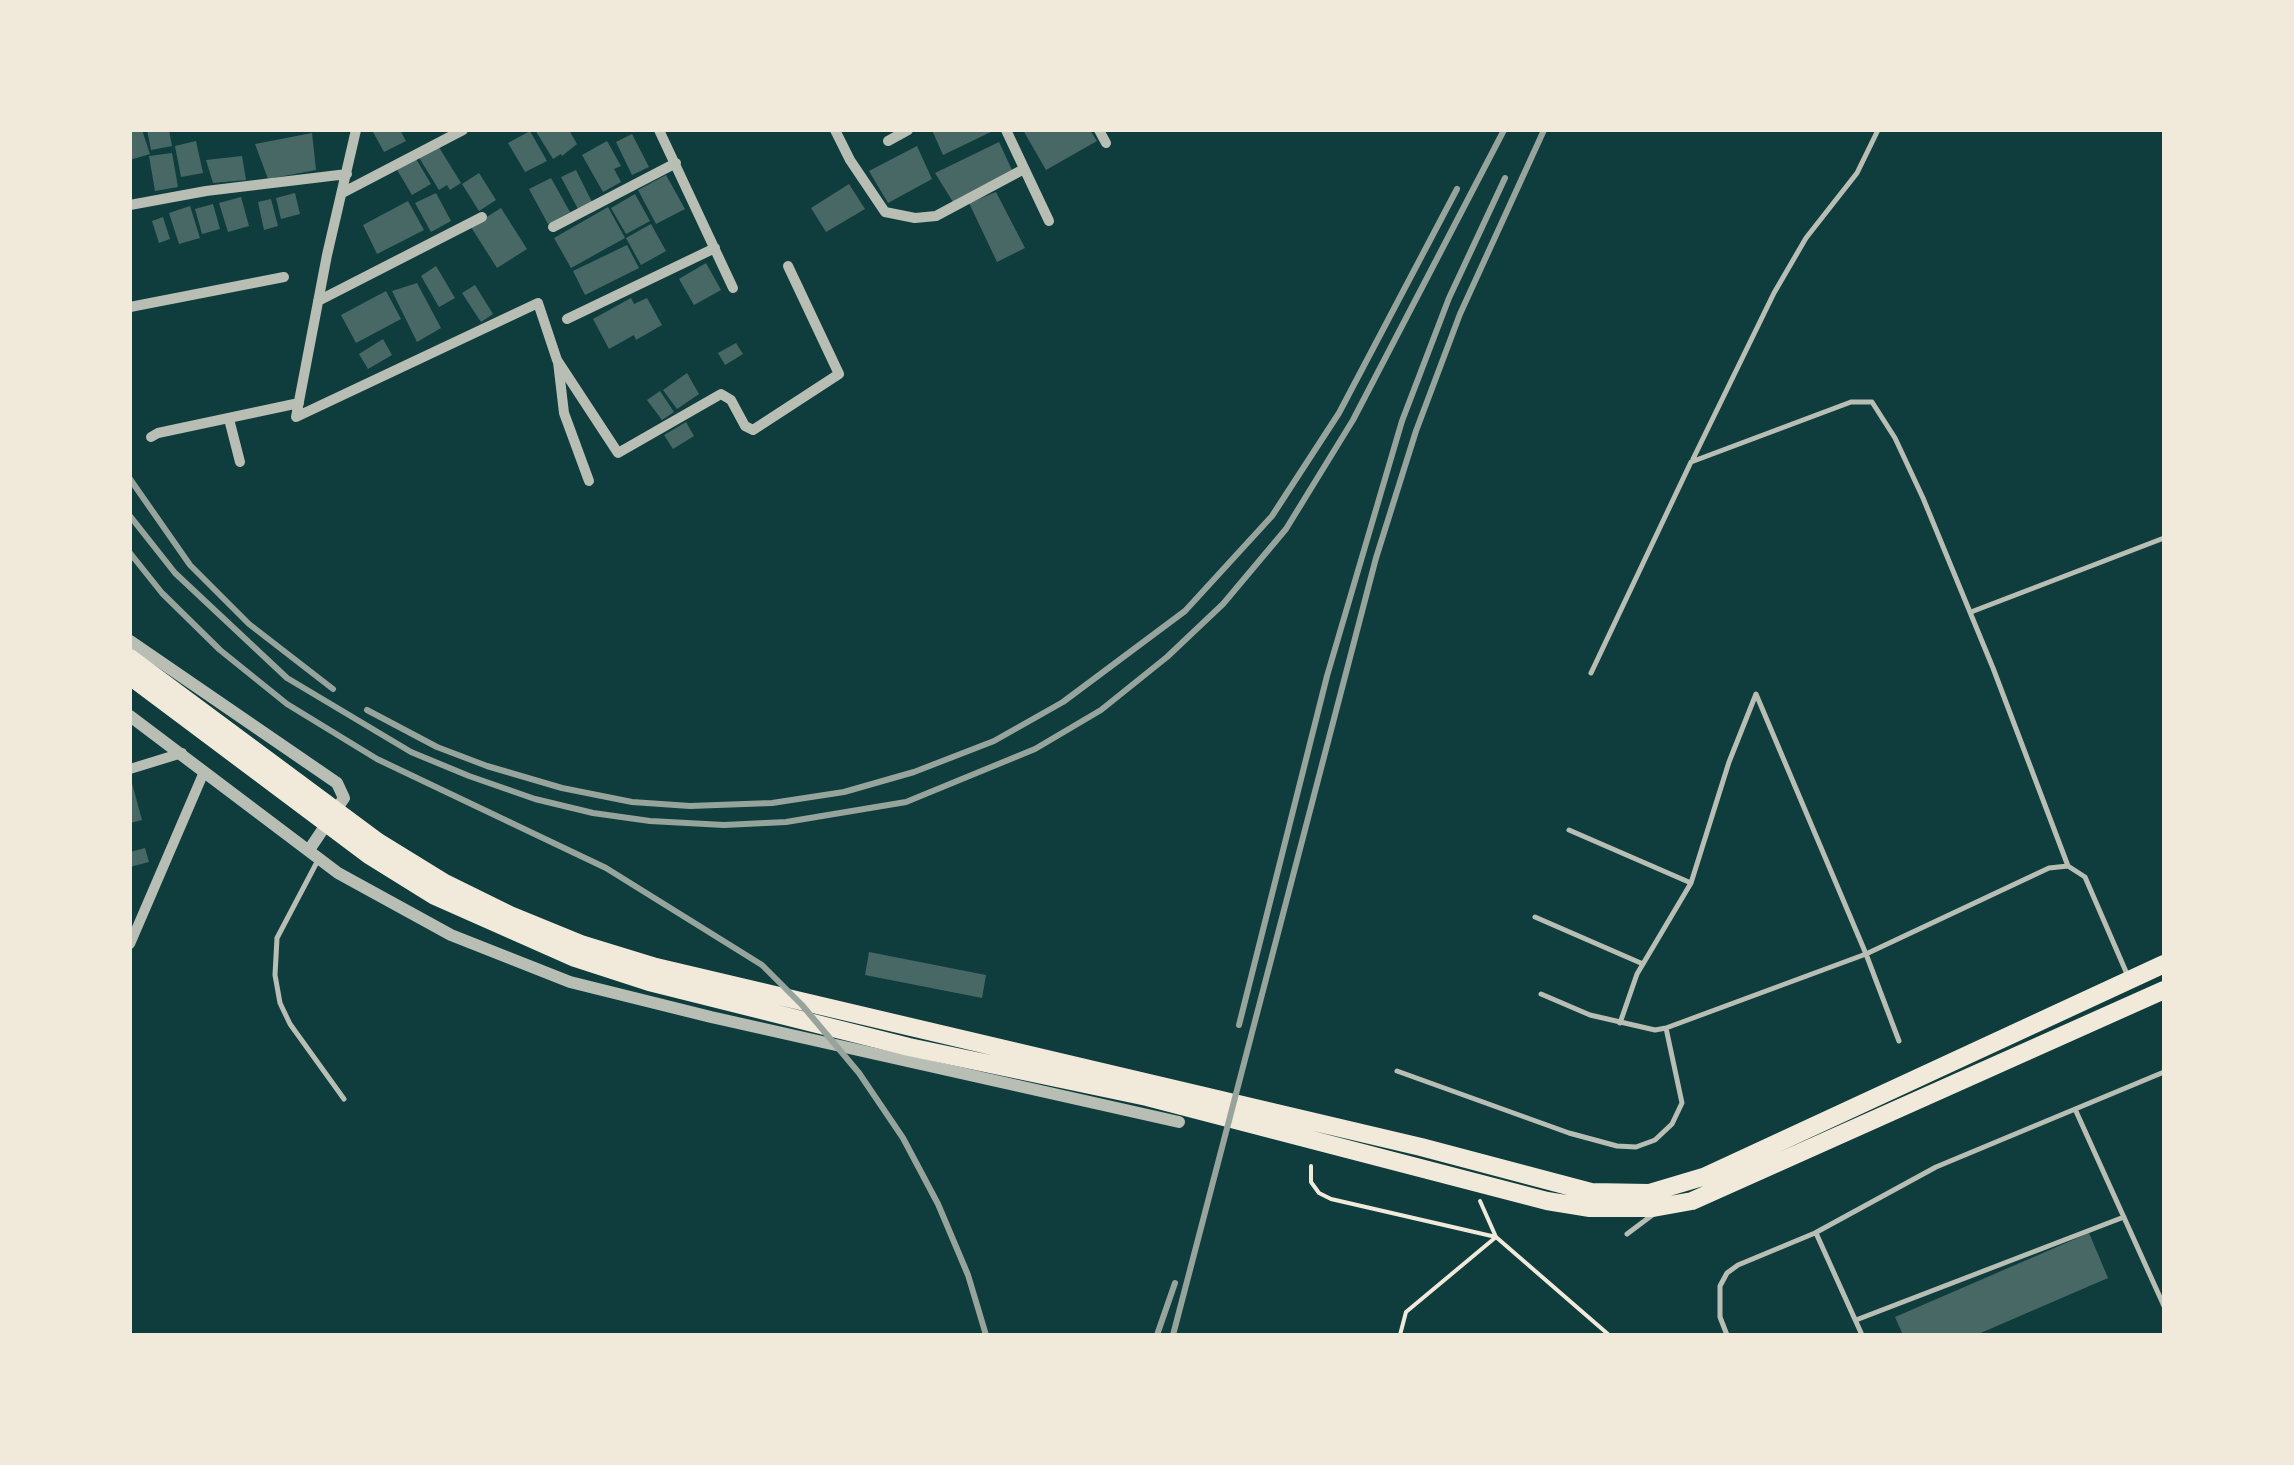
<!DOCTYPE html>
<style>
body{margin:0}
#map{position:relative;width:2294px;height:1465px;overflow:hidden;background:#0f3d3e;font-family:Helvetica,sans-serif}
canvas{display:block}
.frame{position:absolute;inset:0;border:132px solid #f1e9da;pointer-events:none}
</style>
<div id="map">
<canvas width="2294" height="1465"></canvas>
<div class="frame"></div>
</div>
<script>
const context = document.querySelector('canvas').getContext('2d');
context.lineJoin = 'round';
function fill(path, color) { context.fillStyle = color; context.fill(path, 'evenodd'); }
const poly = rows => new Path2D(rows.map(r => 'M' + r).join(''));
function strokePath(path, color, width, dash) { context.strokeStyle = color; context.lineWidth = width; context.lineCap = dash ? 'butt' : 'round'; context.setLineDash(dash || []); context.stroke(path); }
const building = poly([
 [130,130,142,130,150,154,130,160],
 [147,130,169,130,172,146,151,150],
 [372,130,400,130,406,141,384,152],
 [535,130,569,130,577,144,562,156,561,154,553,159],
 [932,130,995,130,943,155],
 [1023,130,1090,130,1097,141,1046,170],
 [530,131,547,161,525,172,508,143],
 [312,133,316,170,268,179,255,144],
 [632,134,649,167,632,175,616,142],
 [196,141,203,173,181,177,175,146],
 [607,141,621,166,614,169,621,182,603,192,582,155],
 [999,142,1012,170,953,202,935,173],
 [437,144,461,183,450,190,447,185,439,190,418,156],
 [917,146,932,179,888,203,869,171],
 [172,153,178,187,155,191,149,156],
 [242,156,246,180,213,183,206,160],
 [415,157,431,184,412,195,396,168],
 [576,170,592,202,578,209,561,177],
 [479,173,496,200,479,211,462,184],
 [666,175,685,209,656,224,638,190],
 [551,178,570,212,548,224,529,189],
 [849,184,865,209,826,232,811,208],
 [996,192,1025,248,997,262,969,203],
 [295,193,300,214,281,219,276,198],
 [436,193,451,221,431,232,415,203],
 [635,194,650,221,626,234,611,208],
 [241,197,249,226,228,232,219,203],
 [271,199,278,226,264,230,258,202],
 [408,201,424,230,377,254,363,225],
 [213,204,220,229,202,234,195,209],
 [190,206,200,238,179,244,169,213],
 [608,207,625,238,571,268,554,238],
 [501,208,527,249,497,268,471,227],
 [163,217,170,239,159,243,152,221],
 [651,224,666,251,641,265,626,238],
 [627,245,639,268,585,295,573,271],
 [706,263,721,290,694,305,679,279],
 [436,266,455,298,439,307,421,276],
 [417,283,441,328,417,342,392,291],
 [475,285,493,314,481,322,462,293],
 [386,291,401,319,356,343,341,315],
 [631,298,634,304,647,298,662,325,636,340,634,335,609,349,593,319],
 [383,339,392,355,368,369,359,354],
 [736,343,743,354,725,365,718,353],
 [687,373,699,394,677,409,663,390],
 [660,391,674,412,662,420,647,400],
 [686,422,694,436,673,449,664,435],
 [130,776,142,820,130,823],
 [145,848,149,862,130,867,130,852],
 [869,952,986,975,982,998,865,975],
 [2089,1233,2108,1278,1976,1335,1903,1335,1895,1317]
]);
const path = poly([
 [1311,1166,1311,1182,1319,1193,1331,1199,1496,1237,1609,1335],
 [1400,1335,1406,1312,1496,1237,1480,1201]
]);
const service = poly([
 [1693,459,1774,293,1806,238,1857,173,1878,130],
 [1971,612,2164,538],
 [1591,673,1691,462,1851,402,1872,402,1895,438,1923,498,1993,668,2068,866],
 [1569,830,1691,883],
 [317,862,277,938,275,975,280,1003,290,1024,344,1099],
 [1535,917,1643,964],
 [1541,994,1590,1015,1655,1030,1666,1028,1866,954,2049,868,2068,866,2085,877,2127,974],
 [1620,1023,1637,974,1691,883,1729,762,1756,694,1866,954,1899,1041],
 [1397,1071,1569,1133,1617,1146,1636,1147,1655,1140,1672,1124,1682,1103,1666,1028],
 [2075,1109,2164,1306],
 [1816,1233,1862,1335],
 [1627,1234,1655,1213],
 [1856,1320,2124,1217],
 [1727,1335,1720,1317,1720,1286,1727,1273,1738,1265,1815,1233,1936,1167,2164,1072]
]);
const minor = poly([
 [356,130,327,255,296,417,538,303,557,360,618,453,721,394,731,400,745,426,753,430,839,374,788,266],
 [659,130,733,288],
 [835,130,850,160,885,212,915,218,936,216,1024,169],
 [1006,130,1049,221],
 [1099,130,1106,143],
 [888,141,908,130],
 [344,192,463,130],
 [130,205,206,191,347,174],
 [553,227,676,163],
 [318,301,482,217],
 [130,307,284,277],
 [567,319,715,248],
 [558,362,564,413,589,481],
 [229,419,240,462],
 [151,437,158,433,299,403],
 [130,769,182,753],
 [130,944,204,772]
]);
const tertiary = poly([
 [130,641,337,783,344,798,309,850],
 [130,716,338,873,451,935,570,982,711,1017,1179,1122]
]);
const trunk = poly([
 [130,658,378,842,443,882,510,915,581,944,656,967,1421,1147,1591,1192,1649,1193,1706,1176,2164,964],
 [130,676,369,855,435,896,575,958,649,982,909,1047,1147,1097,1547,1201,1590,1208,1653,1208,1692,1201,2164,990]
]);
const rail = poly([
 [130,479,190,565,249,624,333,689],
 [130,516,175,573,287,678,411,752,469,776,535,799,593,813,650,821,724,825,786,822,906,802,1035,749,1101,710,1167,657,1223,604,1286,529,1353,420,1504,130],
 [130,553,162,593,220,650,287,704,377,759,606,868,762,965,802,1005,859,1073,903,1138,938,1204,968,1275,986,1335],
 [367,710,437,747,487,766,562,788,632,802,690,806,772,803,844,792,914,772,994,741,1063,702,1185,611,1272,516,1339,413,1457,189],
 [1239,1025,1327,676,1402,421,1449,298,1505,178],
 [1157,1335,1175,1283],
 [1173,1335,1376,558,1416,431,1460,314,1544,130]
]);
fill(building, '#486865');
strokePath(path, '#f1e9da', 4);
strokePath(service, '#b8beb3', 5);
strokePath(minor, '#b8beb3', 10);
strokePath(tertiary, '#b8beb3', 12);
strokePath(trunk, '#f1e9da', 18);
strokePath(rail, '#97a49c', 6);
</script>
